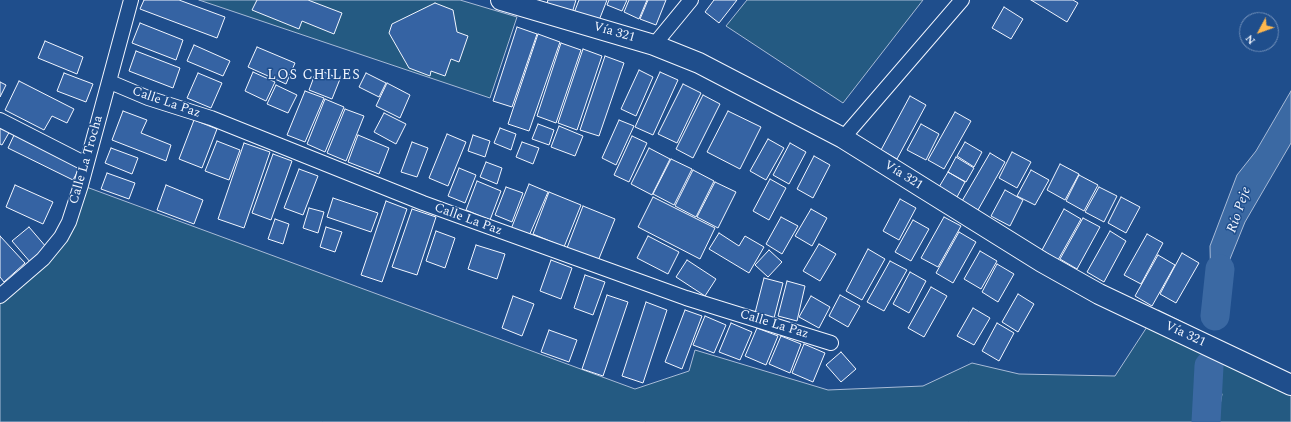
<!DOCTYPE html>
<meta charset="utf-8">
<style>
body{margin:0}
#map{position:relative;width:1291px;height:422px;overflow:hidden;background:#1f4e8c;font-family:Spectral,serif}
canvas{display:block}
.north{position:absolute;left:1239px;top:12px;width:40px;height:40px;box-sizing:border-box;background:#1f4e8c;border:1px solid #7391ba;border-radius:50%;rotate:229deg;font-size:11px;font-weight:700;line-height:16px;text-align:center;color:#f2f6ff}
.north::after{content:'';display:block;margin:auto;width:14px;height:18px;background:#ffb74d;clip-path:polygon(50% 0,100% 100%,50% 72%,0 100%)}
</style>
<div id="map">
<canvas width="1291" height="422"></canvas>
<div class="north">N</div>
</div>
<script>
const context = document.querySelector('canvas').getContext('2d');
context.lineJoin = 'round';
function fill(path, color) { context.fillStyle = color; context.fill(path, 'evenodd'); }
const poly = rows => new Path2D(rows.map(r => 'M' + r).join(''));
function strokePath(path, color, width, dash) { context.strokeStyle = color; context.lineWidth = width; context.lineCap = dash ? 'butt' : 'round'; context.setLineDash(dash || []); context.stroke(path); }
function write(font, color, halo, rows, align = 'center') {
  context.font = font + ' Spectral,serif'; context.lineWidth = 3; context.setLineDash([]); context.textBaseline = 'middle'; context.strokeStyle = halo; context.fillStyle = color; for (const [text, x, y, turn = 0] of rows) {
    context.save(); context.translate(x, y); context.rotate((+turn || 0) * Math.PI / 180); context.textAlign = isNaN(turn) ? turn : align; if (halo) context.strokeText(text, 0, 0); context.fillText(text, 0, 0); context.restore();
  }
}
const green = poly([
 [199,0,460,0,517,17,490,98,199,0],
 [747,0,923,0,843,103,726,26,747,0],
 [81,185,635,389,689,371,695,350,828,390,923,386,972,363,1019,374,1115,376,1158,310,1291,376,1291,422,0,422,0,296,65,229,81,185]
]);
const water = poly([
 [1291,91,1291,143,1245,222,1230,259,1224,302,1215,308,1211,292,1210,246,1237,175,1256,151,1291,91],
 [1210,377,1222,394,1217,422,1196,422,1200,396,1210,377]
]);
const river = poly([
 [1215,316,1220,269],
 [1206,422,1209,366]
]);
const building = poly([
 [144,0,179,0,225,17,217,38,140,9,144,0],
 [257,0,308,0,342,13,334,34,302,21,299,29,252,10,257,0],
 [548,0,576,0,572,13,547,3,548,0],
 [579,0,607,0,598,23,574,13,579,0],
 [609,0,627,0,622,11,607,5,609,0],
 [629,0,647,0,639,19,624,12,629,0],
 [648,0,666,0,656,25,640,19,648,0],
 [714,0,737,0,719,23,705,12,714,0],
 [1031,0,1073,0,1078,3,1067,22,1031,0],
 [435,3,453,10,457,32,468,36,459,62,451,59,445,76,431,71,430,76,409,68,389,33,392,24,435,3],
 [1004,7,1023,19,1011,39,992,28,1004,7],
 [140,23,183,40,176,60,132,43,140,23],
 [517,27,537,34,512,107,493,101,517,27],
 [538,34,560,42,529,131,508,124,538,34],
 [45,41,83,57,77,74,38,58,45,41],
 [561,43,581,50,556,123,537,116,561,43],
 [194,45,230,61,223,76,187,61,194,45],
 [257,47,295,63,286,84,248,67,257,47],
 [583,49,602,56,577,130,558,123,583,49],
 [136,51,180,68,173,88,129,71,136,51],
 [605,56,624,63,599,136,580,130,605,56],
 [317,69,340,79,332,99,309,90,317,69],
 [639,70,653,77,636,116,621,109,639,70],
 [253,72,275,82,266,101,245,91,253,72],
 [660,72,678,80,653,135,635,127,660,72],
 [64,73,93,84,86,102,57,91,64,73],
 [198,73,222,83,211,108,187,98,198,73],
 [366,73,386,83,379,97,359,87,366,73],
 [19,81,74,109,67,123,52,116,44,130,5,110,19,81],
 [0,82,6,85,0,97,0,82],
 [387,83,410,95,400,118,376,106,387,83],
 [683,84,701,93,677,143,658,134,683,84],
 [276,85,297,95,288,113,267,104,276,85],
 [305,91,324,98,305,142,287,135,305,91],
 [703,95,720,104,693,158,676,149,703,95],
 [910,96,926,105,897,159,881,150,910,96],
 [325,99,344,107,325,152,307,144,325,99],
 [345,109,364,116,346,161,327,153,345,109],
 [123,111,147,120,141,133,171,145,166,161,112,140,123,111],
 [728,111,761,127,740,169,707,152,728,111],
 [955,112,971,121,944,169,928,160,955,112],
 [384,113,406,124,396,144,374,132,384,113],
 [194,120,217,129,202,168,179,159,194,120],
 [619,120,634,126,616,165,602,158,619,120],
 [0,123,11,129,2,145,0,144,0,123],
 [538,124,554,130,549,145,532,139,538,124],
 [921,124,939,134,926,160,907,150,921,124],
 [559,126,583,136,575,156,551,147,559,126],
 [500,128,516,134,511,150,494,143,500,128],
 [15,133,81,165,73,180,8,148,15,133],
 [447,134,466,142,448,186,429,178,447,134],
 [358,135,389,148,379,174,348,162,358,135],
 [473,135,490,141,485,157,468,151,473,135],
 [632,136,647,143,629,182,614,175,632,136],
 [768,139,784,148,766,180,750,171,768,139],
 [217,141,240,150,229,180,205,171,217,141],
 [412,142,428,148,417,177,401,172,412,142],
 [522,142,539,148,533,164,516,157,522,142],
 [965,142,982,152,974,167,957,156,965,142],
 [244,143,270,152,244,228,218,219,244,143],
 [790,143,806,152,789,184,773,175,790,143],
 [111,148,138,158,132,174,105,163,111,148],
 [649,148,670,159,652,195,631,184,649,148],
 [1012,152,1031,162,1017,188,999,178,1012,152],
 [990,153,1005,162,978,210,962,201,990,153],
 [273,154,292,161,271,220,252,213,273,154],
 [814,156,830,165,813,198,797,189,814,156],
 [956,157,974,168,966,182,948,172,956,157],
 [671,159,692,169,674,205,653,194,671,159],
 [486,162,502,168,497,184,480,177,486,162],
 [1060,164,1079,174,1065,200,1047,190,1060,164],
 [459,168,476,175,465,203,448,196,459,168],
 [299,169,318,176,303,215,284,208,299,169],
 [693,170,714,181,696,217,675,206,693,170],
 [1031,170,1049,180,1035,205,1017,196,1031,170],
 [948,172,965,182,957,197,939,187,948,172],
 [107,173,135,183,129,199,101,189,107,173],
 [1079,175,1098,185,1084,211,1066,201,1079,175],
 [770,179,786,188,769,220,753,211,770,179],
 [477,181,501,191,490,220,466,210,477,181],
 [715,182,736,192,718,228,697,217,715,182],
 [529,184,548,192,529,236,511,229,529,184],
 [15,185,53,202,43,224,6,207,15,185],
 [166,185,203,200,194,224,157,210,166,185],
 [506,187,523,193,512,222,495,215,506,187],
 [1099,187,1117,196,1104,222,1085,212,1099,187],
 [1005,190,1023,200,1010,226,991,216,1005,190],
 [549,192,581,205,564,247,533,234,549,192],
 [653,197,715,228,700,259,638,227,653,197],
 [1121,197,1140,207,1126,233,1108,223,1121,197],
 [333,198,378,213,371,232,327,217,333,198],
 [900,199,916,208,899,240,883,231,900,199],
 [386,201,407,209,382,282,361,275,386,201],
 [583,206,615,219,598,261,567,248,583,206],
 [309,208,324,212,318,233,303,228,309,208],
 [412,209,436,217,417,275,392,267,412,209],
 [811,209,827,218,812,246,795,236,811,209],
 [1064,209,1081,219,1058,260,1042,250,1064,209],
 [781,217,798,226,782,254,766,244,781,217],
 [944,217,961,226,938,267,921,258,944,217],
 [1083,218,1100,227,1077,269,1060,259,1083,218],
 [275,219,289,224,283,244,268,239,275,219],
 [913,220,929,229,911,261,895,252,913,220],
 [29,227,47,248,31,263,12,241,29,227],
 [326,227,342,232,335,252,320,247,326,227],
 [436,231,455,238,445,268,426,261,436,231],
 [1110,231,1126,241,1104,282,1087,272,1110,231],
 [959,232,976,242,953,283,936,273,959,232],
 [719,233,739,246,745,236,764,247,749,273,709,249,719,233],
 [1147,234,1163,243,1141,284,1124,275,1147,234],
 [0,236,25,263,4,282,0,277,0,236],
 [648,236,679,252,668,274,637,258,648,236],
 [819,244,836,254,820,281,803,271,819,244],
 [476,245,505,254,497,279,468,269,476,245],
 [868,249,885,259,862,300,846,291,868,249],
 [769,250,782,262,768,277,755,265,769,250],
 [980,251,997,261,981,289,964,279,980,251],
 [1182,253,1199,263,1176,303,1160,294,1182,253],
 [1158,255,1175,265,1152,306,1135,296,1158,255],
 [551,260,572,268,561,299,540,291,551,260],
 [687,260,716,279,705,296,676,277,687,260],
 [890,261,907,270,884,311,867,302,890,261],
 [997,264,1014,274,998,302,982,292,997,264],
 [910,272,926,281,909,313,893,304,910,272],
 [585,275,605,282,593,315,574,308,585,275],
 [764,278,783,283,774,318,755,313,764,278],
 [787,281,805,286,797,321,778,316,787,281],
 [931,287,947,296,924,337,908,328,931,287],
 [1018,294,1034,304,1018,332,1002,322,1018,294],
 [607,295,628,302,603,376,582,369,607,295],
 [840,295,860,306,848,327,829,316,840,295],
 [513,296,534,304,522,336,502,328,513,296],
 [811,296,830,307,819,328,799,317,811,296],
 [646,302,667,310,643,383,622,376,646,302],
 [973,308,990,318,974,345,957,336,973,308],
 [685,310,702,316,682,369,665,362,685,310],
 [705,316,726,325,714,353,693,345,705,316],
 [731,323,752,332,740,360,719,352,731,323],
 [997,323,1014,333,999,361,982,351,997,323],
 [757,328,778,336,766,365,745,356,757,328],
 [549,330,577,340,569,362,541,352,549,330],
 [781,336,801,344,790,373,769,364,781,336],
 [804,344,825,353,813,382,792,373,804,344],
 [841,352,856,369,841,382,826,365,841,352]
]);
const street = poly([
 [654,45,691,0],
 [110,82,148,98,211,118,423,203,686,298,831,343],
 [0,120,86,164],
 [843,138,962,0],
 [0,296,43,259,61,237,69,222,81,185,131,0]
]);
const secondary = poly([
 [501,0,654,45,699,63,843,138,1042,262,1099,294,1291,385]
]);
const streetNames = [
 ["Vía 321",614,33,16],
 ["Calle La Paz",166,103,19],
 ["Calle La Trocha",87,160,-74],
 ["Vía 321",903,176,32],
 ["Calle La Paz",468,220,20],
 ["Calle La Paz",774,325,17],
 ["Vía 321",1185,335,25]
];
const neighbourhoodNames = [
 ["LOS CHILES",314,76]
];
const waterNames = [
 ["Río Peje",1240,210,-71]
];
fill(green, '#245a82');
strokePath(green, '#a8bbd7', 1);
fill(water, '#3b69a3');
strokePath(water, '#a8bbd7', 1);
strokePath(river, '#3b69a3', 29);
fill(building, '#3563a3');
strokePath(building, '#f2f6ff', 1);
strokePath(street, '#f2f6ff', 16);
strokePath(secondary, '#f2f6ff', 22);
strokePath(street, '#1f4e8c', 14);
strokePath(secondary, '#1f4e8c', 20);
write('13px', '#f2f6ff', '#1f4e8c', streetNames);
context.letterSpacing = '1px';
write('14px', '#f2f6ff', '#1f4e8c', neighbourhoodNames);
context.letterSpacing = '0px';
write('italic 14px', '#f2f6ff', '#1f4e8c', waterNames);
</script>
